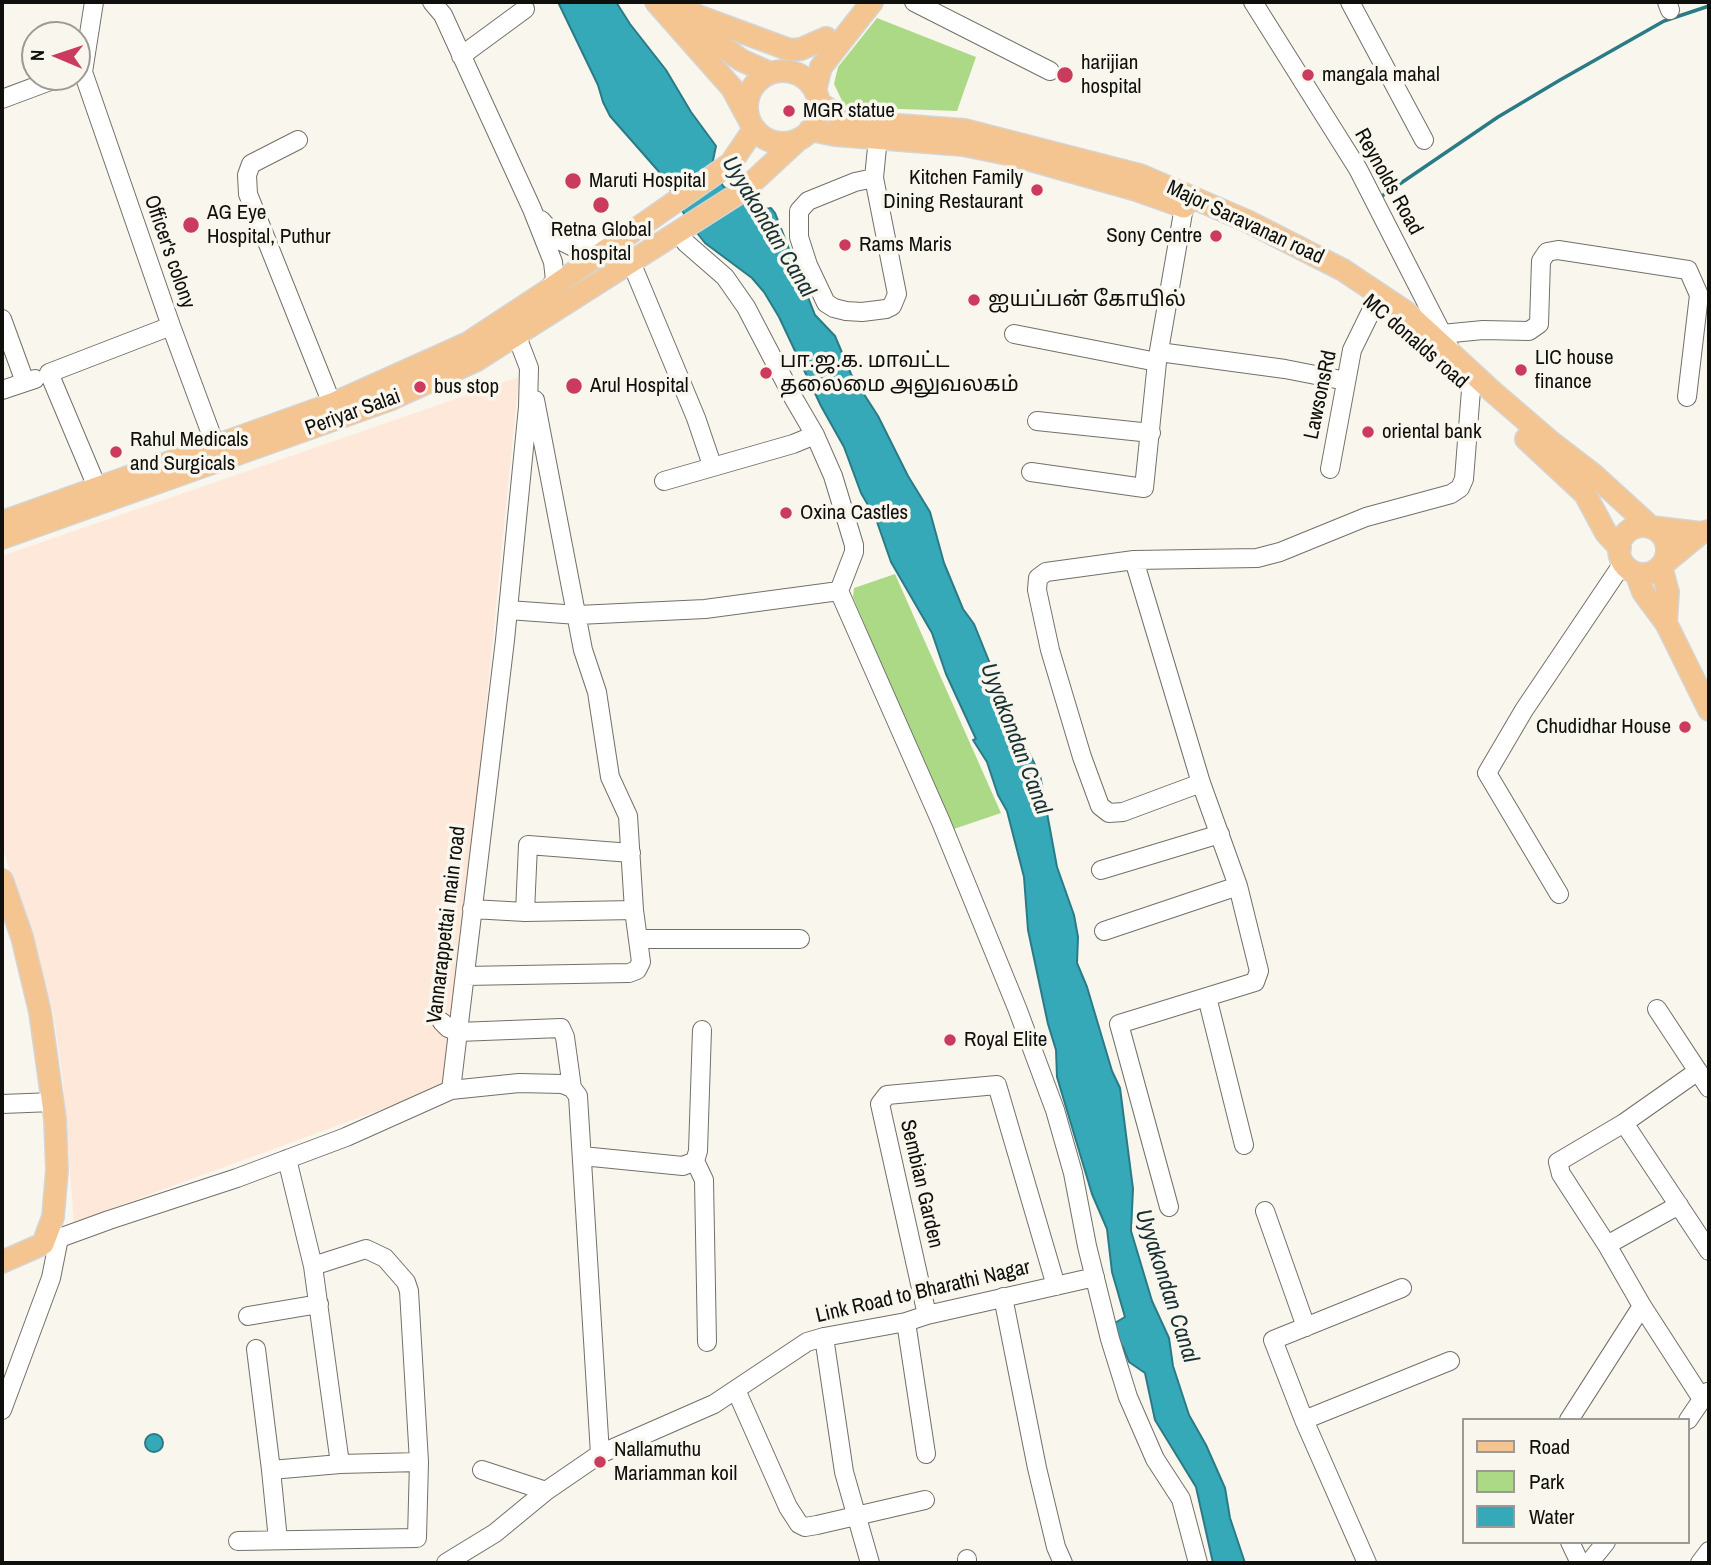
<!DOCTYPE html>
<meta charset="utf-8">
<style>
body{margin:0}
#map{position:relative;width:1711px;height:1565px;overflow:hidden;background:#f9f6ee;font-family:"Archivo Narrow",sans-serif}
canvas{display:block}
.frame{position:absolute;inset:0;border:4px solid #0f0f0c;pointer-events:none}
.legend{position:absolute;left:1462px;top:1418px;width:228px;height:126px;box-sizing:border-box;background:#f9f6ee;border:2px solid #9b9a94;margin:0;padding:9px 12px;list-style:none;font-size:21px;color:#0f0f0c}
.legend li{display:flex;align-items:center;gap:14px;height:35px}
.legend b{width:35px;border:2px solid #9b9a94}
.north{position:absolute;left:21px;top:21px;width:70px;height:70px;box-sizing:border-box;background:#f9f6ee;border:2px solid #9b9a94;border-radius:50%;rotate:272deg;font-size:19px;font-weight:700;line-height:28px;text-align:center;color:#0f0f0c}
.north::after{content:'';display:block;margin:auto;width:24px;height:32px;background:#ca3b5e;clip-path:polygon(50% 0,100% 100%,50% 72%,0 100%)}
</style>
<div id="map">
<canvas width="1711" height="1565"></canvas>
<div class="frame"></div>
<ul class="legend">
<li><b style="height:9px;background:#f5c591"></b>Road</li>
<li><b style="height:19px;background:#acd986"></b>Park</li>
<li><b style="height:19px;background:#36a9b9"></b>Water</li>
</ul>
<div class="north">N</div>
</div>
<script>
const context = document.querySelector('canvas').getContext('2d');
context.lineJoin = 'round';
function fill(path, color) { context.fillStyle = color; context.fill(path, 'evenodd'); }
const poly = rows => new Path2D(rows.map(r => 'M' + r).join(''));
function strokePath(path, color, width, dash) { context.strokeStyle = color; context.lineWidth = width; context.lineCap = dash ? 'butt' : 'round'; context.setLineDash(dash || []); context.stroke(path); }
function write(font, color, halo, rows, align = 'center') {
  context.font = font + ' "Archivo Narrow","Noto Sans Tamil",sans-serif'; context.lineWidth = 7; context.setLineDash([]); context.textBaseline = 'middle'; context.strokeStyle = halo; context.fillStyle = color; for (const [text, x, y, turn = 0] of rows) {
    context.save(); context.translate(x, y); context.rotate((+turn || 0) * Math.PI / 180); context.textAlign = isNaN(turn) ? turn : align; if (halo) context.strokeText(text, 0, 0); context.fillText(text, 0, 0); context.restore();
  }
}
const medical = poly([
 [519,377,448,1085,74,1222,63,1081,53,1011,2,846,2,556]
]);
const green = poly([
 [877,18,976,57,957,111,845,107,834,84,838,67],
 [895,574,1001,813,951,830,853,597,854,588]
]);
const water = poly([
 [558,2,616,2,630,24,666,70,691,112,716,146,712,165,723,186,736,197,748,198,754,208,760,210,771,208,775,213,815,315,835,336,851,374,878,416,908,476,930,512,944,563,963,609,974,624,999,686,1011,727,1016,726,1040,775,1057,867,1074,915,1078,937,1077,963,1087,987,1112,1071,1120,1088,1133,1189,1131,1231,1152,1301,1169,1338,1173,1366,1189,1415,1206,1445,1225,1488,1230,1518,1245,1563,1213,1563,1196,1487,1155,1420,1145,1373,1129,1362,1123,1347,1119,1343,1113,1324,1125,1317,1112,1272,1107,1229,1092,1194,1057,1077,1056,1050,1048,1024,1028,930,1024,877,1007,811,998,795,987,762,973,740,976,739,946,674,932,633,891,562,876,519,861,493,844,447,821,406,779,317,764,292,752,278,705,243,690,224,661,174,610,116,603,102,598,85,558,2],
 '145 1443a9 9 0 1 1 18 0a9 9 0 1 1-18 0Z'
]);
const stream = poly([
 [1379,198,1498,117,1560,80,1664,21,1709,6]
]);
const minor = poly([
 [94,2,83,72,171,326,220,458],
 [432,2,443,15,532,209,553,262,555,280,547,291],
 [914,2,1050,71],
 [1350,2,1424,140],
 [1667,2,1670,10],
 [461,56,525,9],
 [2,99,61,77],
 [298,140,251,164,247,175,248,194,332,404],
 [874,178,897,294,892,306,886,309,862,312,846,311,834,308,826,303,808,265,799,237,799,211,808,201,855,182,874,178,878,137],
 [541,220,559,240,573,247,586,248,616,238],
 [678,233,686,243,725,277,746,307,794,399,815,435,833,476,854,545,854,552,839,591,941,822,1017,1008,1055,1110,1073,1173,1087,1246,1110,1339,1128,1397,1155,1459,1181,1499,1198,1563],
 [631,262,696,418,712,465],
 [2,319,25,382],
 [1014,334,1157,362],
 [1442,334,1483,330,1529,331,1539,324,1541,261,1547,252,1558,250,1688,270,1699,295,1687,397],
 [1159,352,1285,369,1346,381],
 [2,390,35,379],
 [1037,421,1151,433],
 [1330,469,1352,350,1380,293],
 [1031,472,1144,488,1157,362,1184,207],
 [664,481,793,444,815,435],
 [97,487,49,373,171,326],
 [1134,560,1046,572,1038,578,1037,590,1050,650,1082,757,1100,806,1109,813,1123,812,1201,783],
 [508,610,578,615,705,609,839,591],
 [1101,870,1220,834],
 [1559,894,1487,773,1524,710,1623,563],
 [472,909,525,912,634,910],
 [525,912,528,845,631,853],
 [1104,931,1238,886],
 [639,939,800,939],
 [465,976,629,973,637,970,641,962,634,910,628,816,610,777,597,692,583,650,535,400],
 [1207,997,1244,1145],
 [1657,1009,1709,1088],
 [442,1022,448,1028,458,1032,561,1028,565,1037,572,1088],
 [451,1090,519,1083,562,1084,572,1088,578,1096,600,1454],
 [2,1104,53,1102],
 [1624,1123,1709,1251],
 [582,1156,683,1166,695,1161,698,1151,702,1030],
 [695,1161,704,1180,707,1342],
 [1169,1207,1119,1024,1255,982,1259,971,1238,886,1201,783,1134,560,1257,558,1280,552,1366,517,1451,494,1460,488,1464,479,1471,390,1358,169,1253,2],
 [1265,1211,1306,1327],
 [43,1244,109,1220,237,1178,346,1137,451,1090,505,640,528,407,529,368,516,334],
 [1607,1245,1679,1205],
 [313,1266,366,1249,385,1258,406,1282,409,1291,419,1462,340,1464],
 [1003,1297,1037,1468,1056,1547,1063,1563],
 [1642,1306,1607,1245,1561,1174,1558,1162,1624,1123,1698,1071],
 [927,1315,880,1104,887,1095,997,1085,1056,1286],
 [248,1316,319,1304],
 [906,1322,926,1454],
 [824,1337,844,1472,870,1563],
 [256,1349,271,1470],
 [736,1390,788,1507,799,1524,805,1527,817,1525,925,1500],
 [2,1410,51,1278,59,1238],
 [1304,1420,1273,1340,1402,1288],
 [1569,1420,1642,1306,1702,1399],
 [1688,1420,1707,1392],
 [482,1470,546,1491],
 [278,1540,271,1470,340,1464,313,1266,287,1159],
 [238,1541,417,1538,419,1462],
 [1570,1542,1580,1563],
 [967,1559,967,1563],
 [446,1563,495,1533,546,1491,600,1454,714,1404,807,1342,824,1337,906,1322,927,1315,1095,1277],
 [1367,1563,1304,1420,1450,1361],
 [1589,1563,1606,1542],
 [1700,1563,1709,1551]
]);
const major = poly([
 [656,2,732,88,747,116],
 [678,2,682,7,698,16,790,50,801,49,826,38],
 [691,16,715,41,741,60,770,73],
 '747 107a36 36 0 1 1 72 0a36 36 0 1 1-72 0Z',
 [815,91,821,67,872,2],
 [818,102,842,118,858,122,965,130,1140,175,1247,221,1343,270,1406,312,1493,392,1551,442,1594,475,1651,527,1701,533,1709,531],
 [810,130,835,135,963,145,1012,155,1136,190,1184,207],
 [1526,439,1585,494,1606,533,1620,548],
 [2,522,332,404,468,343,547,291,731,163,754,129],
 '1619 550a24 24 0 1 1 48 0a24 24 0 1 1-48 0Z',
 [2,538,389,400,477,360,744,190,799,139],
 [1636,573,1643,592,1666,623,1709,710],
 [1666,623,1668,592,1661,566,1701,533],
 [2,880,22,937,40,1012,55,1119,57,1170,53,1217,43,1244,2,1262]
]);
const markers = [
 [1065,75,9,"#ca3b5e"],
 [1308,75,7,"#ca3b5e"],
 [789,111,7,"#ca3b5e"],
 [573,181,9,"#ca3b5e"],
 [1037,190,7,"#ca3b5e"],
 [601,205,9,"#ca3b5e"],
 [191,225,9,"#ca3b5e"],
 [1216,236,7,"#ca3b5e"],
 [845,245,7,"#ca3b5e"],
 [974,300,7,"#ca3b5e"],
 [1521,370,7,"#ca3b5e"],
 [766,373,7,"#ca3b5e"],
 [574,386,9,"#ca3b5e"],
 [420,387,7,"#ca3b5e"],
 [1368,432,7,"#ca3b5e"],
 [116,452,7,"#ca3b5e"],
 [786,513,7,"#ca3b5e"],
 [1685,727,7,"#ca3b5e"],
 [950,1040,7,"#ca3b5e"],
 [600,1462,7,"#ca3b5e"]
];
const poiNames = [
 ["harijian",1081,63],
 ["hospital",1081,87],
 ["mangala mahal",1322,75],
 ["MGR statue",803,111],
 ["Kitchen Family",1023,178,"right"],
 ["Dining Restaurant",1023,202,"right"],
 ["Maruti Hospital",589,181],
 ["AG Eye",207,213],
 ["Hospital, Puthur",207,237],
 ["Retna Global",601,230,"center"],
 ["hospital",601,254,"center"],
 ["Sony Centre",1202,236,"right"],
 ["Rams Maris",859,245],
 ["ஐயப்பன் கோயில்",988,300],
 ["LIC house",1535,358],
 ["finance",1535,382],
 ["பா.ஜ.க. மாவட்ட",780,361],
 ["தலைமை அலுவலகம்",780,385],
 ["Arul Hospital",590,386],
 ["bus stop",434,387],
 ["oriental bank",1382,432],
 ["Rahul Medicals",130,440],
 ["and Surgicals",130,464],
 ["Oxina Castles",800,513],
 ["Chudidhar House",1671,727,"right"],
 ["Royal Elite",964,1040],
 ["Nallamuthu",614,1450],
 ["Mariamman koil",614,1474]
];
const streetNames = [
 ["Reynolds Road",1388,182,61],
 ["Major Saravanan road",1245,223,25],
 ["Officer's colony",169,252,71],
 ["MC donalds road",1415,342,41],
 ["LawsonsRd",1321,395,-78],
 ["Periyar Salai",353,413,-20],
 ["Vannarappettai main road",447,925,-83],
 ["Sembian Garden",921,1184,77],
 ["Link Road to Bharathi Nagar",923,1292,-13]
];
const waterNames = [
 ["Uyyakondan Canal",768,227,59],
 ["Uyyakondan Canal",1015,739,69],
 ["Uyyakondan Canal",1166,1286,72]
];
fill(medical, '#fde8da');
fill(green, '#acd986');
fill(water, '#36a9b9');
strokePath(water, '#2a7b85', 2);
strokePath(stream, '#2a7b85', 3.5);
strokePath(minor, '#737069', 20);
strokePath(major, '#d4d4d3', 24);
strokePath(minor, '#fff', 18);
strokePath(major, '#f5c591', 21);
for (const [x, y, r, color] of markers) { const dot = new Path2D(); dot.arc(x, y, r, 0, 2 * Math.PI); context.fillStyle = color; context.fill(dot); strokePath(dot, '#f9f6ee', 2.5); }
write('21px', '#0f0f0c', '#f9f6ee', poiNames, 'left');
write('21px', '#0f0f0c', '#f9f6ee', streetNames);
write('italic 23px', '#183135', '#f9f6ee', waterNames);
</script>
